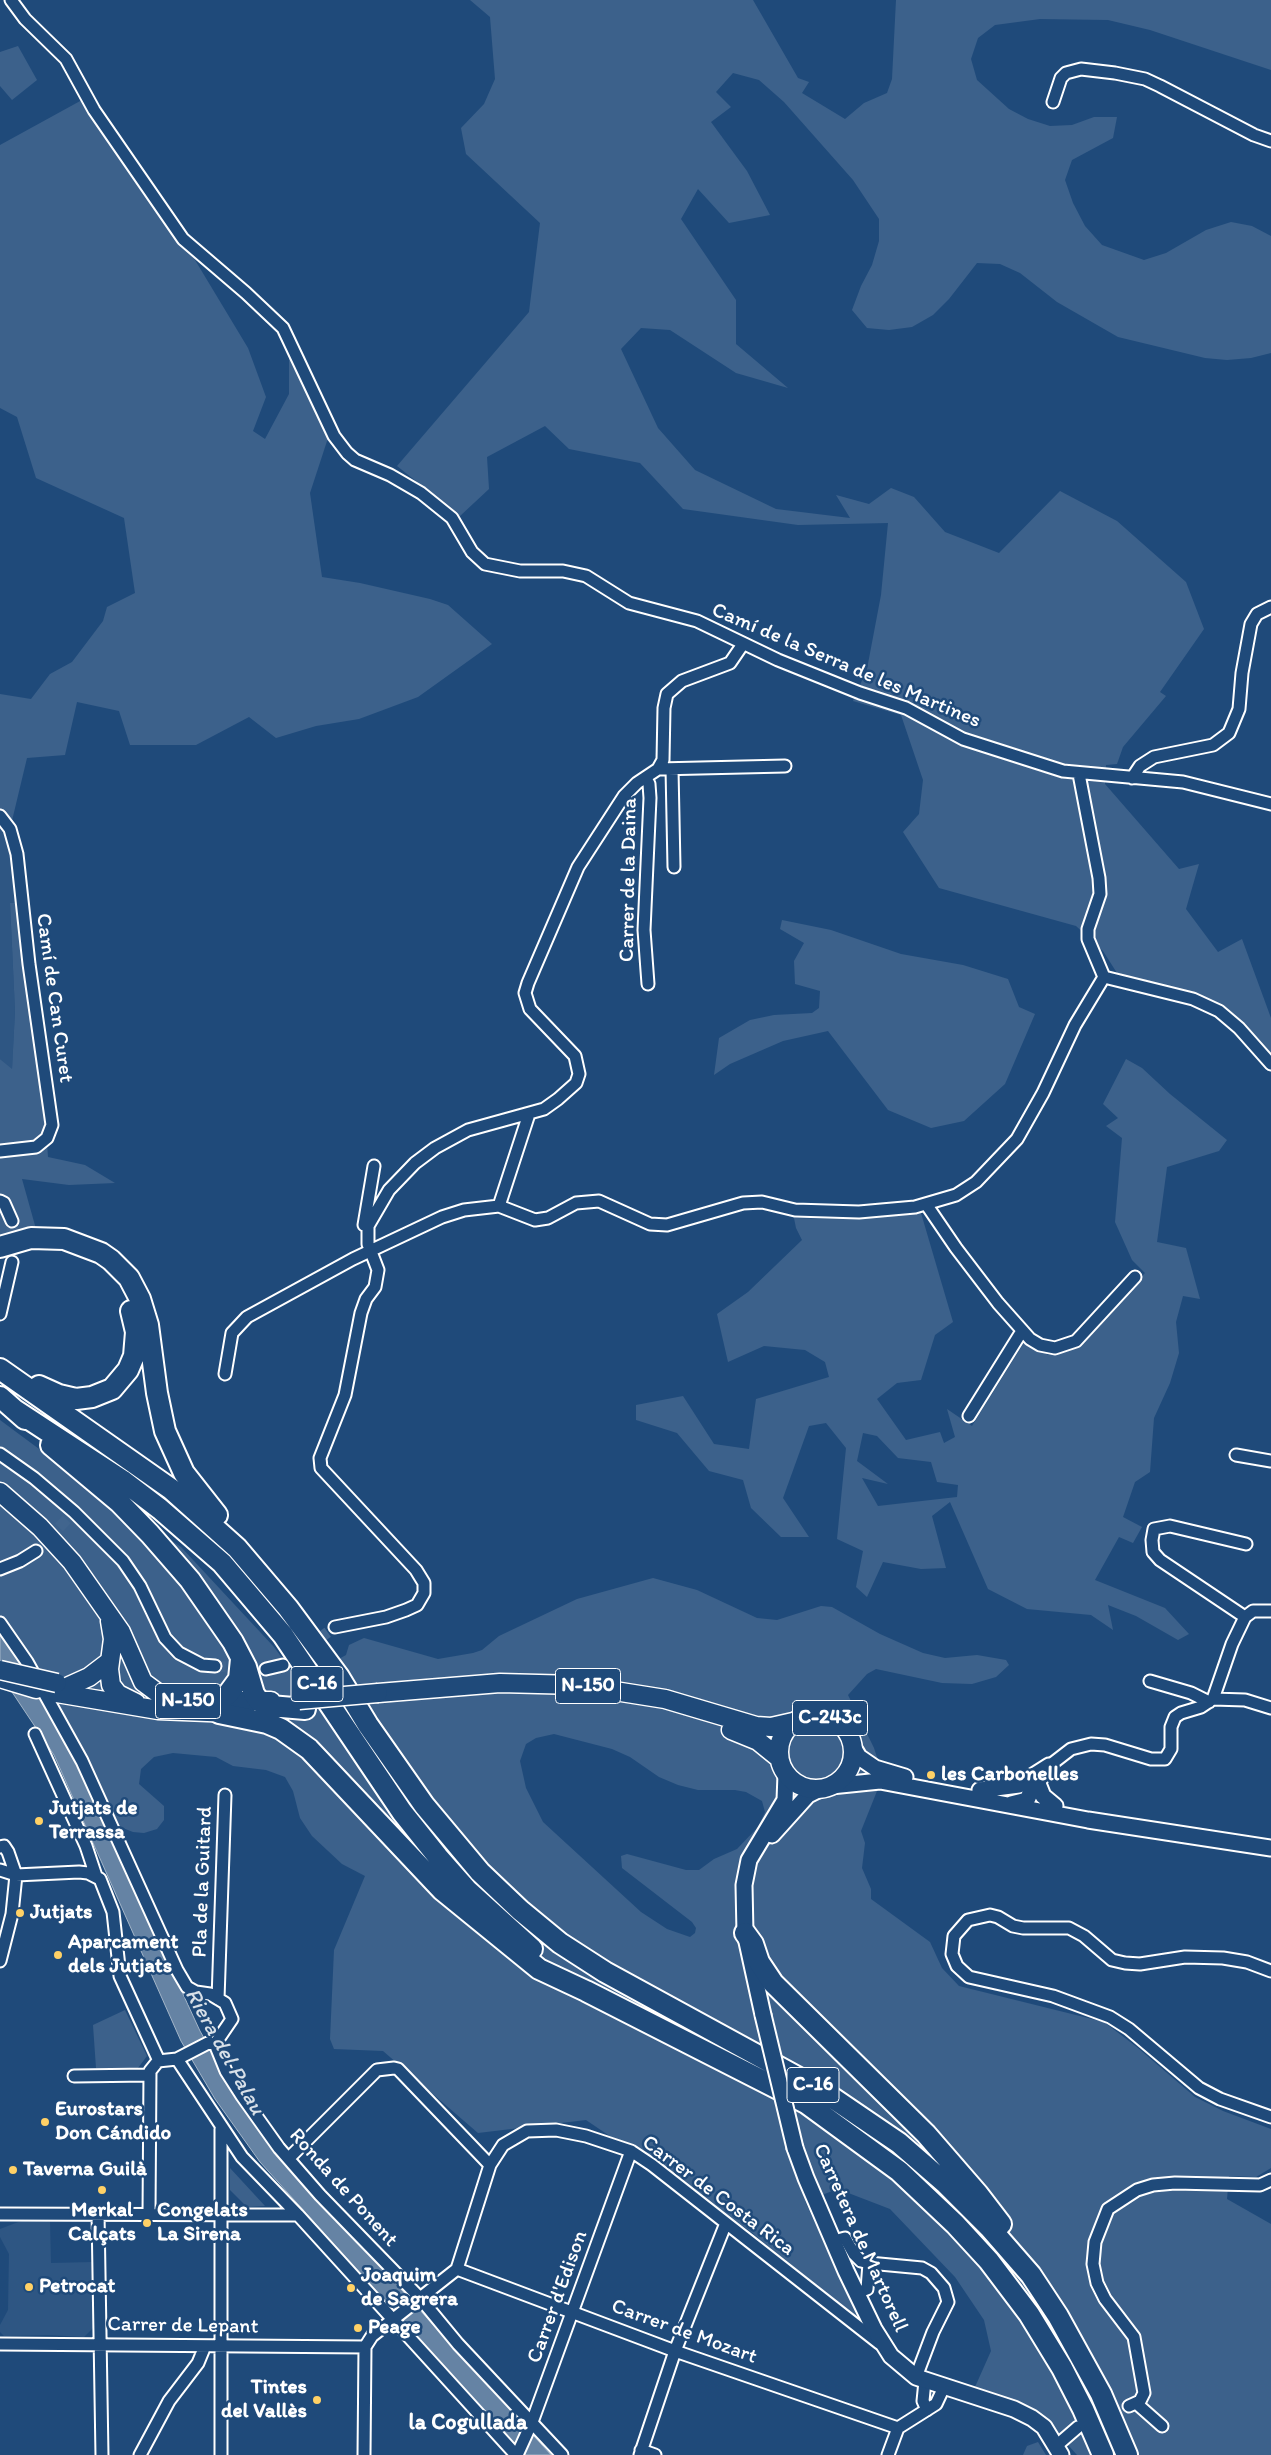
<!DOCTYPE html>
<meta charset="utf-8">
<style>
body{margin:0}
canvas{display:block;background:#1f4a7a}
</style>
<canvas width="1271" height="2455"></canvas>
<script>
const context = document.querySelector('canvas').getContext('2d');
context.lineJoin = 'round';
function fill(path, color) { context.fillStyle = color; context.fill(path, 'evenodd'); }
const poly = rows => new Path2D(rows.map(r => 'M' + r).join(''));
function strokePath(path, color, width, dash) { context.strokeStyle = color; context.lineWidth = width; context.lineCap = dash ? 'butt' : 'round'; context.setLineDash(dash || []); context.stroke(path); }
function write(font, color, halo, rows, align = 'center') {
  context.font = font + ' Itim,sans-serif'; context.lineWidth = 5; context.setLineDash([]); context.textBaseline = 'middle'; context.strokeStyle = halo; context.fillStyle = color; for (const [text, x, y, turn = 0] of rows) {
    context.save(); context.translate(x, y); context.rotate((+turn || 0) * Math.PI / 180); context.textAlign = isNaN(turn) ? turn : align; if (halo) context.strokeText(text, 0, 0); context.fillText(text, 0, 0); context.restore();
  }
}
const built = poly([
 [0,827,10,829,22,902,10,903,15,1011,12,1070,0,1059],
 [21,2221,50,2221,51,2263,93,2262,93,2328,84,2337,48,2335,4,2336,0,2332,0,2325,8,2310,9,2254,0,2237,0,2229]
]);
const green = poly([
 [470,0,753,0,798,78,809,82,802,93,845,119,864,103,887,93,892,79,896,0,1271,0,1271,70,1150,30,1108,20,1040,19,995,25,978,38,971,59,977,80,1009,109,1028,119,1050,126,1072,125,1094,117,1117,117,1113,138,1072,160,1065,180,1073,203,1085,226,1102,245,1144,260,1166,253,1206,230,1231,222,1252,226,1271,236,1271,353,1251,358,1227,360,1205,358,1118,337,1057,302,1020,273,1000,264,977,263,949,299,933,315,912,327,889,330,867,328,852,310,861,286,872,265,879,241,879,219,853,180,784,102,759,80,733,73,716,92,731,107,711,122,747,171,770,215,729,223,698,189,681,219,736,300,736,344,788,388,736,373,670,330,641,328,621,349,658,428,695,470,776,509,850,518,836,495,869,504,891,488,914,497,945,532,999,553,1060,491,1117,521,1186,582,1204,629,1160,692,1166,696,1123,747,1117,764,1106,765,1105,784,1179,869,1199,864,1186,909,1218,952,1242,939,1271,1018,1271,1055,1227,1011,1168,986,1117,973,1103,951,1076,926,939,888,903,832,919,814,923,780,901,715,853,701,867,669,881,595,888,523,798,525,683,509,640,463,569,449,545,426,487,457,489,489,460,516,397,466,529,312,540,223,466,154,461,128,484,104,495,79,490,17],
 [18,46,37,80,12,100,0,86,0,52],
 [82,100,146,195,195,260,248,348,266,397,253,431,265,439,289,394,289,354,328,438,310,493,322,577,360,583,430,599,448,605,492,644,418,697,359,719,316,726,276,738,249,717,196,745,130,745,119,711,77,702,65,755,27,758,10,829,0,827,0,694,31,699,50,674,72,662,103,621,107,607,135,593,124,518,36,478,17,417,0,408,0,145],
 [22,902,34,968,48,1157,85,1165,115,1183,69,1185,22,1179,36,1229,20,1230,0,1238,0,1059,12,1069,15,1011,10,903],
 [782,920,831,930,901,954,963,965,1008,979,1019,1007,1035,1014,1005,1084,964,1121,931,1128,888,1110,828,1031,783,1041,730,1064,714,1075,719,1038,750,1020,774,1015,812,1013,819,1008,820,991,795,984,794,961,804,943,780,929],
 [1126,1059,1142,1068,1170,1094,1227,1140,1219,1151,1167,1167,1157,1242,1186,1248,1200,1299,1183,1296,1176,1322,1179,1353,1170,1383,1154,1418,1150,1472,1135,1482,1123,1517,1142,1527,1133,1543,1119,1537,1095,1580,1165,1608,1189,1634,1178,1640,1136,1616,1108,1605,1113,1630,1091,1615,1027,1609,988,1589,950,1502,932,1516,946,1568,921,1569,883,1562,867,1597,856,1587,863,1551,837,1539,846,1448,826,1423,809,1426,783,1498,809,1537,781,1537,751,1508,743,1480,709,1471,677,1433,636,1420,636,1405,683,1396,714,1444,749,1449,756,1399,829,1377,825,1362,805,1350,764,1346,728,1362,717,1314,748,1292,802,1240,796,1228,794,1218,834,1219,921,1213,953,1322,935,1335,921,1380,897,1383,877,1399,906,1440,940,1432,944,1443,955,1437,947,1409,972,1426,1025,1341,1048,1355,1073,1349,1145,1273,1132,1260,1115,1222,1122,1138,1106,1126,1118,1118,1103,1104],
 [863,1433,877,1436,898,1458,931,1462,937,1482,958,1485,957,1497,878,1506,862,1478,888,1484,857,1461],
 [0,1420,89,1486,181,1547,274,1647,299,1681,346,1655,349,1645,364,1638,438,1659,473,1653,482,1650,499,1636,577,1599,653,1578,697,1590,757,1618,777,1620,821,1606,832,1607,880,1634,923,1653,945,1658,977,1655,1006,1660,1009,1665,996,1677,972,1684,942,1683,876,1669,867,1674,848,1695,874,1748,883,1776,861,1831,865,1843,862,1868,871,1889,871,1899,930,1942,942,1968,959,1986,1104,2022,1138,2048,1195,2097,1223,2111,1271,2129,1271,2168,1256,2177,1229,2176,1227,2199,1271,2224,1271,2455,1077,2455,1044,2418,1027,2408,975,2387,991,2351,984,2320,955,2277,890,2209,838,2189,805,2201,861,2325,750,2231,586,2120,478,2133,383,2051,334,2049,330,2039,334,1950,365,1876,342,1864,312,1836,300,1818,293,1791,285,1777,266,1770,233,1766,216,1757,173,1753,154,1757,141,1769,139,1784,164,1806,164,1820,157,1829,144,1833,133,1832,115,1825,18,1656,0,1634],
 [554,1734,612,1749,630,1757,659,1777,678,1785,698,1790,735,1790,746,1792,762,1801,765,1812,758,1827,737,1849,714,1859,699,1870,686,1870,627,1854,621,1856,622,1868,692,1922,696,1928,695,1933,690,1937,667,1929,641,1912,543,1822,526,1788,520,1761,526,1744,536,1738],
 [125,2010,147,2056,138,2068,96,2068,93,2025],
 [230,2168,265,2206,247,2207,230,2190],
 [1038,2442,1046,2455,1023,2455,1027,2446]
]);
const water = poly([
 [0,1634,18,1656,65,1738,200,2031,229,2082,274,2149,551,2455,524,2455,260,2162,215,2099,181,2041,54,1755,0,1674,0,1634]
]);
const streetTunnel = poly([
 [12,1221,12,1262],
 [36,1551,70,1516],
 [292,1658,335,1627],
 [215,1666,266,1669],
 [1085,2425,1129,2406]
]);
const street = poly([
 [11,0,25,19,66,59,94,110,183,239,246,293,283,328,334,436,347,453,355,460,390,475,421,493,452,518,472,552,485,564,520,571,563,571,586,576,629,603,697,621,778,660,860,693,906,708,963,739,1063,771,1183,782,1271,804],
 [1053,102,1061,78,1066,73,1081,69,1115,73,1145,79,1160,86,1254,135,1271,141],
 [658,769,785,766],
 [672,769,674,867],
 [646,778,649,784,650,798,644,930,648,984],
 [1132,778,1140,766,1154,757,1213,745,1229,733,1239,709,1242,673,1251,624,1257,614,1271,607],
 [0,816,10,829,17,854,29,964,52,1125,47,1138,36,1147,0,1151],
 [1104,977,1193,999,1219,1011,1239,1028,1271,1064],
 [0,1201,4,1203,12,1221],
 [926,1204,956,1248,998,1303,1030,1339,1040,1345,1055,1348,1076,1341,1135,1277],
 [499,1206,529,1114],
 [364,1225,374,1166],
 [0,1314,12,1262],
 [225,1374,232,1333,247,1317,353,1259,442,1217,464,1210,499,1206,535,1220,548,1218,576,1203,599,1201,650,1224,667,1225,743,1203,762,1202,795,1210,859,1212,915,1207,956,1195,976,1182,1017,1139,1043,1093,1075,1025,1104,977,1088,939,1088,929,1100,894,1099,878,1079,774],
 [969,1416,1022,1331],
 [0,1454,34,1478,74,1512,123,1561,140,1586,165,1638,179,1653,202,1665,215,1666],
 [1236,1455,1271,1461],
 [0,1569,20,1561,36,1551],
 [1245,1617,1160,1560,1153,1552,1152,1540,1154,1529,1170,1526,1246,1544],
 [0,1623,27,1662,82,1761,177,1970,187,1987,196,1992,210,1994,225,2003,232,2019,215,2044],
 [335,1627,386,1617,406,1610,417,1605,424,1593,424,1583,416,1570,321,1468,320,1458,345,1395,361,1313,366,1299,375,1287,378,1270,368,1244,368,1226,389,1190,415,1163,435,1148,468,1130,544,1109,558,1099,576,1083,579,1074,575,1056,530,1009,525,993,528,983,578,867,624,796,637,783,658,769,663,760,664,708,667,694,682,681,730,663,743,644],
 [266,1669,283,1665],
 [1150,1681,1191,1693,1209,1702],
 [1213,1699,1245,1700,1271,1708],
 [35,1734,86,1846,96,1876],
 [1049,1766,1071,1749,1091,1744,1105,1745,1151,1759,1165,1759,1171,1749,1171,1727,1175,1717,1181,1713,1201,1707,1213,1699,1232,1644,1245,1617,1253,1611,1271,1611],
 [0,1847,4,1846,8,1852,16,1875,12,1914,0,1961],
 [0,1870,16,1875,79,1872,88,1873,100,1879,113,1912,120,1976,159,2061],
 [1271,1971,1247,1962,1223,1958,1185,1957,1140,1964,1125,1963,1112,1960,1084,1936,1069,1928,1023,1928,1013,1926,998,1917,990,1915,968,1920,954,1936,952,1954,957,1966,969,1977,1053,1996,1110,2017,1129,2029,1199,2088,1220,2099,1271,2117],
 [218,1999,225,1795],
 [215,2044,226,2071,242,2096,279,2148,320,2195,420,2298,458,2344,562,2455],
 [177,2059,242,2157,298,2215,516,2455],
 [74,2076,148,2075],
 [289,2158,377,2070,394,2068,398,2069,490,2165,457,2269,372,2336,365,2347,364,2455],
 [490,2165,503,2145,527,2131,556,2130,586,2136,631,2151,652,2165,879,2343],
 [98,2213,102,2455],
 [0,2214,298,2215],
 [149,2214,150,2071,158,2061,177,2059,208,2043,215,2044],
 [834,2241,845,2238,854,2254,861,2261,869,2263,922,2268,931,2273,944,2288,948,2302,933,2332,916,2377],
 [457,2269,675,2351,898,2428],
 [857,2293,867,2289,869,2263],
 [0,2344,365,2347],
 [925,2381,923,2401,927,2410],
 [1136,2403,1162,2426],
 [1129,2406,1140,2401,1144,2393,1134,2337,1105,2299,1097,2283,1093,2264,1095,2242,1108,2209,1137,2190,1153,2185,1175,2183,1260,2185,1271,2180],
 [1056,2446,1078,2427],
 [641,2450,655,2455],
 [140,2455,169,2401,198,2363,205,2346],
 [221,2455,221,2129],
 [517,2455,532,2422,631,2151],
 [640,2455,675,2351,726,2223],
 [888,2455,898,2428,936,2404,944,2387]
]);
const secondary = poly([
 [853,1747,859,1757,875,1768,905,1777],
 [1037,1781,1043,1796,1055,1806],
 [831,1786,880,1781,1088,1820,1271,1848],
 [980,1790,1019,1785,1049,1766],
 [1011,1804,1027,1800,1033,1787,1044,1773],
 [772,1835,808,1795,820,1789],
 [763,2015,745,1933,744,1885,749,1860,785,1800,786,1774],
 [795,2148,806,2178,846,2271,874,2329,891,2356,916,2377,1014,2409,1032,2418,1044,2427,1061,2455]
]);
const primary = poly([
 [0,1492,40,1527,72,1562,121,1632,143,1682,166,1699],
 [110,1621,113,1639,109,1669,111,1685,118,1694,136,1703],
 [0,1678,36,1689],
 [69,1686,89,1677,110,1661],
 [57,1693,158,1710,232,1713],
 [378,1693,500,1683,577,1685,665,1699,756,1726,771,1727,793,1722],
 [212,1701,271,1701],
 '779 1752a37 37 0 1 1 74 0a37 37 0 1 1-74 0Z',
 [731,1730,758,1741,779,1758]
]);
const highway = poly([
 [0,1247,31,1238,64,1239,101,1253,111,1260,129,1278,140,1299,148,1325,157,1393,165,1431,184,1473,217,1515],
 [0,1369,171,1489,237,1548,288,1608,339,1677,368,1725,424,1805,480,1872,520,1910,560,1943,605,1972,821,2090,899,2143,945,2183,990,2228,1031,2275,1058,2316,1101,2394,1127,2455],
 [39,1386,59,1395,76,1399,92,1397,112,1389,128,1370,134,1356,136,1332,131,1311],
 [0,1397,25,1419],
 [15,1410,122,1480,160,1509,222,1563,283,1635,402,1812,438,1857,468,1891,532,1949],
 [51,1445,119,1502,150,1534,190,1580,233,1642,246,1667,254,1694,259,1701,270,1706,305,1709],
 [218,1701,228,1694,239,1679,241,1659],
 [219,1713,267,1723,281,1729,309,1749,442,1890,539,1969,586,1991,806,2103,899,2171,955,2224,989,2261,1029,2314,1062,2368,1083,2409,1103,2455],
 [745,1933,753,1944,759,1962,773,1983,926,2134,978,2194,1001,2224]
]);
const secondaryBridge = poly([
 [763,2015,795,2148]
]);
const primaryBridge = poly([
 [0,1670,57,1683],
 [299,1700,378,1693]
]);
const markers = [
 [931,1775,5,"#ffd166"],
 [39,1821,5,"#ffd166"],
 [20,1913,5,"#ffd166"],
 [58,1955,5,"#ffd166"],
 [45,2122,5,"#ffd166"],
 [13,2170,5,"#ffd166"],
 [102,2190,5,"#ffd166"],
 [147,2223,5,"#ffd166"],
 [29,2287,5,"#ffd166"],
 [351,2288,5,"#ffd166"],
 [358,2328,5,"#ffd166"],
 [317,2400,5,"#ffd166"]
];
const shields = [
 [317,1684,52],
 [588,1686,65],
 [188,1701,65],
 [830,1718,75],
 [813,2085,52]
];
const shieldNames = [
 ["C-16",317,1684],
 ["N-150",588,1686],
 ["N-150",188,1701],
 ["C-243c",830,1718],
 ["C-16",813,2085]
];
const streetNames = [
 ["Camí de la Serra de les Martines",846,666,23],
 ["Carrer de la Daina",629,880,-89],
 ["Camí de Can Curet",54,998,82],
 ["Pla de la Guitard",203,1882,-88],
 ["Ronda de Ponent",343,2188,48],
 ["Carrer de Costa Rica",718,2196,37],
 ["Carretera de Martorell",860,2238,66],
 ["Carrer d'Edison",558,2297,-70],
 ["Carrer de Lepant",183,2326,1],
 ["Carrer de Mozart",684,2332,20]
];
const poiNames = [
 ["les Carbonelles",941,1775],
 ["Jutjats de",49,1809],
 ["Terrassa",49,1833],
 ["Jutjats",30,1913],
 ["Aparcament",68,1943],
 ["dels Jutjats",68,1967],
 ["Eurostars",55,2110],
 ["Don Cándido",55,2134],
 ["Taverna Guilà",23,2170],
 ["Merkal",102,2211,"center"],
 ["Calçats",102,2235,"center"],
 ["Congelats",157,2211],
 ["La Sirena",157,2235],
 ["Joaquim",361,2276],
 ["de Sagrera",361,2300],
 ["Petrocat",39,2287],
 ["Peage",368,2328],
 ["Tintes",307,2388,"right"],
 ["del Vallès",307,2412,"right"]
];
const waterNames = [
 ["Riera del Palau",224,2052,61]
];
const neighbourhoodNames = [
 ["la Cogullada",468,2423]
];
fill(built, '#2e5683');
fill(green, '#3c618b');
fill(water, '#6583a4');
strokePath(water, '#a3b5c8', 1);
strokePath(streetTunnel, '#41658e', 11, [11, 5.5]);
strokePath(street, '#fff', 15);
strokePath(secondary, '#fff', 19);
strokePath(primary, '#fff', 21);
strokePath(highway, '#fff', 24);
strokePath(street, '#1f4a7a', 11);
strokePath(secondary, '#1f4a7a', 15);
strokePath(primary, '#1f4a7a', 18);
strokePath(highway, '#1f4a7a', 20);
strokePath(secondaryBridge, '#fff', 19, []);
strokePath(primaryBridge, '#fff', 21, []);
strokePath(secondaryBridge, '#1f4a7a', 15);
strokePath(primaryBridge, '#1f4a7a', 18);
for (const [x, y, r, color] of markers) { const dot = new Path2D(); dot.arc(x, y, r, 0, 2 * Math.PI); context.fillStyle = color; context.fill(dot); strokePath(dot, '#1f4a7a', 2); }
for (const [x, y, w] of shields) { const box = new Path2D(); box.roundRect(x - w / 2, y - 17.5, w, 35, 4); context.fillStyle = '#1f4a7a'; context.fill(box); strokePath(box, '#fff', 1); }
write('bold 20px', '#fff', null, shieldNames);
write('21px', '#fff', '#1f4a7a', streetNames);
write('bold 21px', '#fff', '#1f4a7a', poiNames, 'left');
write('italic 22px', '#d8e0e8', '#1f4a7a', waterNames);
write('bold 22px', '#fff', '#1f4a7a', neighbourhoodNames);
</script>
